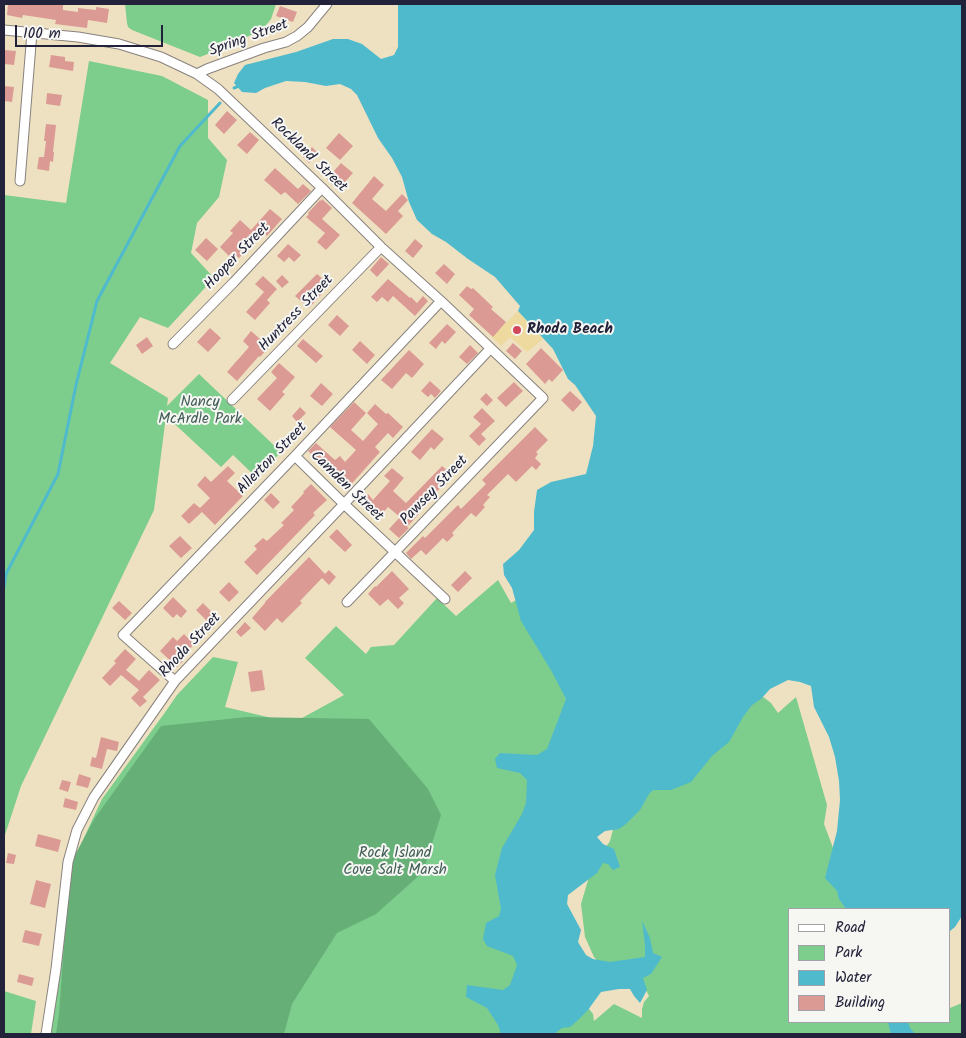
<!DOCTYPE html>
<style>
body{margin:0}
#map{position:relative;width:966px;height:1038px;overflow:hidden;background:#eee1c1;font-family:Kalam,sans-serif}
canvas{display:block}
.frame{position:absolute;inset:0;border:5px solid #22223b;pointer-events:none}
.legend{position:absolute;left:788px;top:908px;width:162px;height:115px;box-sizing:border-box;background:#f6f6f2;border:1px solid #a1a1a9;margin:0;padding:6px 9px;list-style:none;font-size:15px;color:#22223b}
.legend li{display:flex;align-items:center;gap:10px;height:25px}
.legend b{width:25px;border:1px solid #a1a1a9}
.scale{position:absolute;left:15px;top:25px;width:148px;height:22px;box-sizing:border-box;border:2px solid #22223b;border-top:0;padding-left:6px;font-size:15px;line-height:18px;white-space:nowrap;color:#22223b;-webkit-text-stroke:4px #f6f6f2;paint-order:stroke}
</style>
<div id="map">
<canvas width="966" height="1038"></canvas>
<div class="frame"></div>
<ul class="legend">
<li><b style="height:6px;background:#fff"></b>Road</li>
<li><b style="height:14px;background:#7dcd8d"></b>Park</li>
<li><b style="height:14px;background:#50bacd"></b>Water</li>
<li><b style="height:14px;background:#db9b94"></b>Building</li>
</ul>
<div class="scale">100 m</div>
</div>
<script>
const context = document.querySelector('canvas').getContext('2d');
context.lineJoin = 'round';
function fill(path, color) { context.fillStyle = color; context.fill(path, 'evenodd'); }
const poly = rows => new Path2D(rows.map(r => 'M' + r).join(''));
function strokePath(path, color, width, dash) { context.strokeStyle = color; context.lineWidth = width; context.lineCap = dash ? 'butt' : 'round'; context.setLineDash(dash || []); context.stroke(path); }
function write(font, color, halo, rows, align = 'center') {
  context.font = font + ' Kalam,sans-serif'; context.lineWidth = 4; context.setLineDash([]); context.textBaseline = 'middle'; context.strokeStyle = halo; context.fillStyle = color; for (const [text, x, y, turn = 0] of rows) {
    context.save(); context.translate(x, y); context.rotate((+turn || 0) * Math.PI / 180); context.textAlign = isNaN(turn) ? turn : align; if (halo) context.strokeText(text, 0, 0); context.fillText(text, 0, 0); context.restore();
  }
}
const green = poly([
 [125,4,276,4,271,19,263,29,233,44,200,57,132,30,128,27,127,23],
 [89,61,162,76,208,100,208,138,227,160,219,197,197,223,191,253,214,278,168,328,140,317,110,363,168,398,167,406,199,374,281,452,257,478,233,455,221,467,166,416,154,510,21,786,4,838,4,195,66,203],
 [498,580,511,603,536,589,566,699,566,880,568,920,589,989,589,1009,593,1014,594,1021,614,1004,642,1018,642,1009,644,1002,649,996,643,984,601,965,594,957,585,937,581,904,591,870,610,841,619,806,742,708,762,696,771,703,778,713,796,697,827,805,824,824,856,909,790,909,790,1022,950,1022,950,1008,962,1003,962,1034,50,1034,72,881,81,844,102,799,166,711,177,695,213,657,238,662,225,707,293,723,344,695,305,658,336,626,366,654,371,647,394,645,437,598,456,616],
 [4,991,36,1001,31,1034,4,1034]
]);
const forest = poly([
 [247,717,369,719,428,789,441,815,423,872,376,914,337,933,292,1004,284,1034,56,1034,59,1014,70,864,95,818,161,726]
]);
const sand = poly([
 [518,311,543,339,527,352,510,337,501,346,492,337]
]);
const water = poly([
 [398,4,962,4,962,916,955,927,950,931,950,909,846,909,839,899,837,891,825,878,837,831,840,800,839,781,835,757,829,737,814,707,811,686,800,682,788,680,770,689,761,699,752,705,743,717,729,742,712,756,691,782,671,790,653,790,649,794,640,810,626,824,619,829,605,831,597,837,603,844,614,849,620,867,613,870,608,864,603,863,597,873,568,895,567,904,581,930,578,942,586,955,593,959,610,962,645,957,645,945,642,921,650,938,653,953,662,957,651,974,643,978,647,990,640,1003,634,996,630,989,619,989,601,992,588,1010,577,1021,570,1027,562,1028,554,1034,501,1034,498,1025,487,1008,466,997,467,985,503,990,510,985,517,965,513,956,487,946,483,939,486,923,499,916,501,909,495,875,502,848,522,814,526,803,527,780,520,773,497,768,495,759,500,753,537,755,547,749,566,699,552,672,521,621,512,588,504,575,503,564,519,550,534,530,534,512,537,490,551,482,586,474,593,446,596,416,575,385,568,379,553,349,518,311,520,306,495,277,468,259,446,242,432,234,417,220,409,202,402,177,392,158,378,138,357,95,351,89,340,84,326,86,305,82,286,81,265,88,256,93,242,92,234,83,238,74,245,65,296,52,333,39,348,39,362,44,381,59,394,55,398,47],
 [888,1022,908,1022,910,1028,915,1034,891,1034]
]);
const stream = poly([
 [234,88,241,85],
 [4,587,6,574,58,474,76,385,97,301,180,146,220,103]
]);
const building = poly([
 [8,4,63,4,63,10,78,12,78,8,96,10,96,7,109,9,107,23,88,20,87,28,55,24,56,20,23,15,22,18,7,15],
 [280,6,297,12,293,22,276,16],
 [4,50,16,51,14,65,4,64],
 [51,55,65,57,65,61,74,62,73,71,49,67],
 [4,86,14,87,12,102,4,101],
 [47,93,62,95,60,106,46,104],
 [227,111,237,120,224,134,215,125],
 [46,124,56,125,53,152,54,152,53,162,50,161,49,171,37,169,39,157,44,157,46,141,44,141],
 [250,132,259,140,247,154,237,145],
 [339,133,353,146,340,160,326,148],
 [312,147,318,153,309,163,303,157],
 [341,163,353,173,343,184,338,180,333,185,327,179],
 [275,168,298,189,303,184,311,191,298,204,285,192,281,195,264,180],
 [374,176,384,185,372,199,386,211,402,194,408,200,398,211,403,216,386,234,352,203],
 [322,199,332,208,322,219,340,235,326,250,317,242,325,233,306,217,309,214,308,213,320,200,321,201],
 [270,209,282,219,267,236,264,233,239,258,232,252,229,256,220,247,233,233,230,231,240,220,251,230],
 [206,238,218,249,207,261,195,250],
 [415,239,423,246,413,258,405,251],
 [288,244,301,255,294,262,289,257,284,262,277,256],
 [381,257,389,264,377,277,370,270],
 [444,264,455,274,447,284,435,273],
 [317,274,330,285,309,308,295,296],
 [282,275,289,282,282,288,276,281],
 [263,276,277,289,267,300,270,303,255,320,246,312,264,292,255,284],
 [388,279,410,298,411,297,417,303,423,296,428,301,415,316,393,296,388,302,382,297,377,302,371,297],
 [467,286,471,289,473,288,493,307,491,309,506,322,493,337,469,315,474,309,459,295],
 [337,315,349,326,340,336,328,325],
 [447,324,456,332,445,344,442,341,436,349,429,343],
 [210,328,221,338,208,352,197,342],
 [251,331,269,347,260,357,259,356,237,381,227,372,249,347,243,341],
 [147,337,153,346,142,354,136,345],
 [303,339,323,356,316,363,297,346],
 [360,341,375,355,367,364,352,350],
 [513,343,522,351,515,359,506,351],
 [470,345,478,353,467,364,459,357],
 [541,348,563,370,552,382,549,379,545,384,526,364],
 [409,350,424,364,412,378,406,373,392,389,381,380],
 [279,363,295,377,282,392,285,394,270,411,257,399,277,378,271,372],
 [430,381,441,391,435,398,431,394,428,397,421,391],
 [514,382,523,391,506,407,497,398],
 [321,383,333,394,322,406,310,396],
 [570,391,582,402,573,412,561,400],
 [486,393,493,400,487,406,480,399],
 [354,402,366,413,351,430,363,441,378,424,367,413,375,404,386,414,388,413,403,427,393,438,388,433,375,447,380,452,347,489,319,463,320,462,308,451,316,443,335,460,340,456,345,462,356,450,330,427],
 [300,407,306,413,297,422,292,416],
 [482,408,495,421,481,434,486,439,479,446,469,436,481,424,473,417],
 [535,427,548,440,536,452,538,454,535,458,541,464,536,470,532,466,516,482,508,474,487,495,490,497,483,505,485,507,476,517,471,513,452,533,454,535,447,542,443,538,426,555,421,550,411,559,406,553,423,536,425,538,458,505,461,509,486,484,482,480],
 [432,429,444,439,434,450,431,447,420,460,411,452],
 [228,466,235,473,227,481,243,496,215,525,202,512,189,524,181,516,194,503,200,508,210,498,197,485,205,476,211,482],
 [442,466,454,476,445,486,443,485,417,513,419,514,407,527,409,528,399,538,389,529,400,517,388,507,378,519,360,502,368,494,373,500,390,481,384,476,392,468,404,478,393,491,406,503],
 [311,484,327,500,313,513,315,515,257,575,244,562,257,549,254,546,263,538,267,541,284,525,281,523,294,510,291,507,304,493,303,492],
 [271,493,280,502,273,509,264,500],
 [337,529,352,545,345,552,329,537],
 [180,536,192,548,181,558,169,546],
 [309,557,325,574,329,570,336,577,329,585,322,578,300,601,302,603,282,623,277,618,265,631,252,618,265,603,265,602],
 [392,571,409,589,399,598,404,603,398,609,388,599,380,606,368,594,375,586,376,587],
 [465,571,472,578,458,592,451,585],
 [229,582,239,592,229,602,219,592],
 [173,597,187,611,181,618,177,614,173,618,163,608],
 [119,601,132,613,125,620,112,608],
 [203,603,218,618,211,625,196,610],
 [245,622,251,628,241,637,236,632],
 [184,634,194,644,181,659,183,661,177,667,160,651,173,637,177,641],
 [125,649,136,659,126,670,139,681,149,670,160,680,143,697,147,701,140,707,131,698,139,690,121,675,110,686,102,678,116,663,114,661],
 [262,670,265,690,251,692,248,672],
 [101,737,119,742,117,751,107,749,102,769,90,766,92,757,96,758],
 [79,774,91,778,88,788,76,785],
 [62,780,71,782,68,792,59,789],
 [65,798,78,802,76,810,63,807],
 [38,834,61,840,58,852,35,846],
 [8,853,16,855,14,864,6,863],
 [36,880,51,884,45,908,30,904],
 [25,930,42,934,39,946,22,942],
 [19,974,34,978,32,986,17,982]
]);
const street = poly([
 [4,30,78,37,119,44,161,57,197,74,218,89,322,188,381,247,441,301,543,398,347,602],
 [197,74,207,69,264,48,286,42,297,36,308,27,327,4],
 [20,181,32,32],
 [173,344,234,282,322,188],
 [232,400,381,247],
 [295,456,344,504,445,599],
 [175,681,123,635,295,456,441,301],
 [46,1034,56,969,68,862,77,830,94,797,175,681,344,504,490,349]
]);
const markers = [
 [517,330,5,"#d1495b"]
];
const streetNames = [
 ["Spring Street",249,39,-20],
 ["Rockland Street",308,156,44],
 ["Hooper Street",238,257,-46],
 ["Huntress Street",297,314,-46],
 ["Allerton Street",273,459,-46],
 ["Camden Street",346,487,44],
 ["Pawsey Street",435,491,-46],
 ["Rhoda Street",191,646,-47]
];
const poiNames = [
 ["Rhoda Beach",527,330]
];
const parkNames = [
 ["Nancy",200,403],
 ["McArdle Park",200,420],
 ["Rock Island",395,854],
 ["Cove Salt Marsh",395,871]
];
fill(green, '#7dcd8d');
fill(forest, '#66b078');
fill(sand, '#eeda9e');
fill(water, '#50bacd');
strokePath(stream, '#50bacd', 3);
fill(building, '#db9b94');
strokePath(street, '#88827e', 11);
strokePath(street, '#fff', 9);
for (const [x, y, r, color] of markers) { const dot = new Path2D(); dot.arc(x, y, r, 0, 2 * Math.PI); context.fillStyle = color; context.fill(dot); strokePath(dot, '#f6f6f2', 2); }
write('15px', '#22223b', '#f6f6f2', streetNames);
write('bold 15px', '#22223b', '#f6f6f2', poiNames, 'left');
write('15px', '#425e58', '#f6f6f2', parkNames);
</script>
